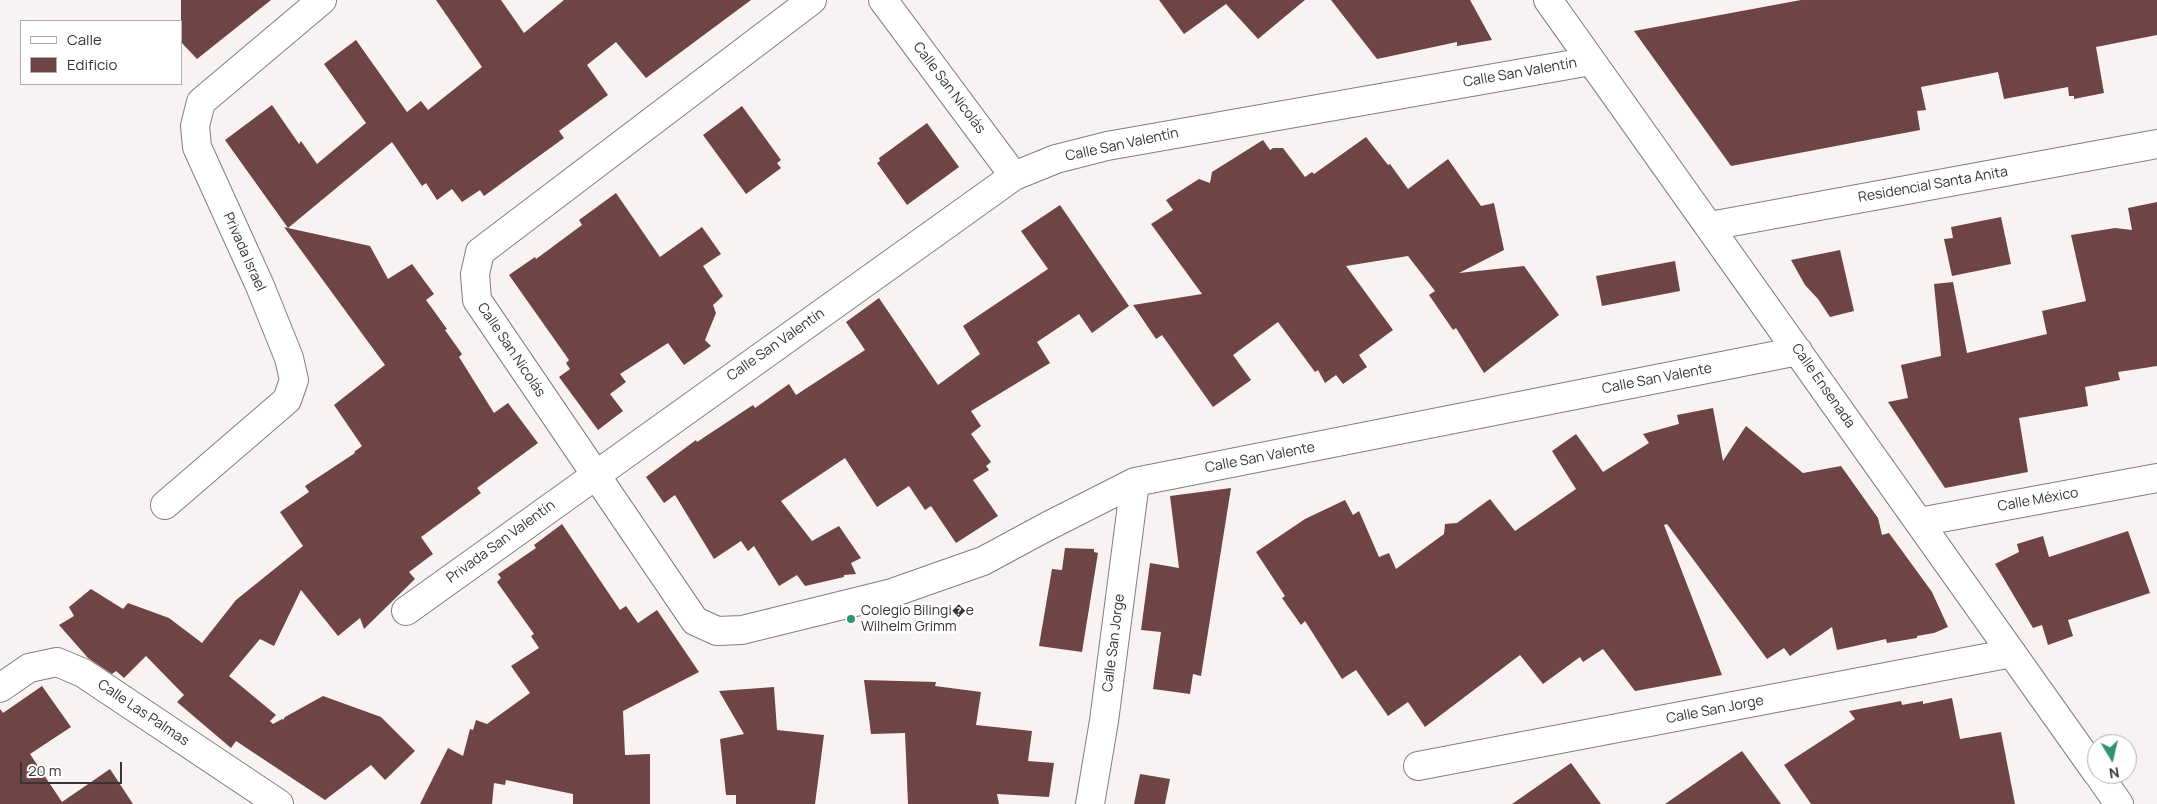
<!DOCTYPE html>
<meta charset="utf-8">
<style>
body{margin:0}
#map{position:relative;width:2157px;height:804px;overflow:hidden;background:#f8f2f2;font-family:Manrope,sans-serif}
canvas{display:block}
.legend{position:absolute;left:20px;top:20px;width:162px;height:65px;box-sizing:border-box;background:#fff;border:1px solid #afaeae;margin:0;padding:6px 9px;list-style:none;font-size:15px;color:#363434}
.legend li{display:flex;align-items:center;gap:10px;height:25px}
.legend b{width:25px;border:1px solid #afaeae}
.north{position:absolute;left:2087px;top:734px;width:50px;height:50px;box-sizing:border-box;background:#fff;border:1px solid #afaeae;border-radius:50%;rotate:171deg;font-size:14px;font-weight:700;line-height:20px;text-align:center;color:#363434}
.north::after{content:'';display:block;margin:auto;width:18px;height:22px;background:#30936d;clip-path:polygon(50% 0,100% 100%,50% 72%,0 100%)}
.scale{position:absolute;left:20px;top:762px;width:102px;height:22px;box-sizing:border-box;border:2px solid #363434;border-top:0;padding-left:6px;font-size:15px;line-height:18px;white-space:nowrap;color:#363434;-webkit-text-stroke:4px #fff;paint-order:stroke}
</style>
<div id="map">
<canvas width="2157" height="804"></canvas>
<ul class="legend">
<li><b style="height:6px;background:#fff"></b>Calle</li>
<li><b style="height:14px;background:#6e4445"></b>Edificio</li>
</ul>
<div class="north">N</div>
<div class="scale">20 m</div>
</div>
<script>
const context = document.querySelector('canvas').getContext('2d');
context.lineJoin = 'round';
function fill(path, color) { context.fillStyle = color; context.fill(path, 'evenodd'); }
const poly = rows => new Path2D(rows.map(r => 'M' + r).join(''));
function strokePath(path, color, width, dash) { context.strokeStyle = color; context.lineWidth = width; context.lineCap = dash ? 'butt' : 'round'; context.setLineDash(dash || []); context.stroke(path); }
function write(font, color, halo, rows, align = 'center') {
  context.font = font + ' Manrope,sans-serif'; context.lineWidth = 5; context.setLineDash([]); context.textBaseline = 'middle'; context.strokeStyle = halo; context.fillStyle = color; for (const [text, x, y, turn = 0] of rows) {
    context.save(); context.translate(x, y); context.rotate((+turn || 0) * Math.PI / 180); context.textAlign = isNaN(turn) ? turn : align; if (halo) context.strokeText(text, 0, 0); context.fillText(text, 0, 0); context.restore();
  }
}
const building = poly([
 [181,0,271,0,197,59,181,42],
 [436,0,501,0,524,33,564,0,751,0,646,78,616,42,587,65,608,95,559,131,564,138,484,196,480,190,462,202,452,189,437,200,426,183,422,186,392,142,288,228,370,246,388,279,412,264,434,294,426,300,447,329,445,330,462,354,459,357,494,413,508,403,538,443,477,488,481,493,421,537,433,554,409,572,415,579,364,629,360,618,338,636,301,590,274,646,260,639,229,676,276,715,270,721,273,724,282,719,283,720,285,717,323,696,381,717,415,751,385,780,371,765,325,800,236,741,231,748,177,702,184,695,146,656,124,678,116,671,112,674,88,658,59,625,74,616,69,607,91,589,123,609,128,603,169,618,202,643,236,600,303,546,280,512,309,492,305,486,355,453,354,452,362,446,334,405,385,365,284,227,288,228,225,140,272,105,299,144,301,141,317,164,366,123,324,64,356,40,407,112,421,101,428,110,482,67],
 [1159,0,1305,0,1258,39,1226,4,1184,34],
 [1331,0,1470,0,1492,40,1457,46,1457,42,1377,59],
 [1801,0,2157,0,2157,35,2096,47,2104,93,2074,99,2074,96,2069,96,2068,87,2004,99,1998,72,1921,87,1926,110,1917,111,1920,130,1731,166,1634,31],
 [742,106,781,160,777,163,781,168,746,194,703,135],
 [927,123,959,167,907,205,877,163,880,161,879,158],
 [1366,137,1388,165,1390,164,1408,189,1448,159,1481,206,1494,203,1504,250,1459,273,1524,266,1559,315,1484,373,1456,328,1453,330,1429,295,1435,291,1408,256,1346,266,1393,330,1359,355,1367,367,1343,384,1336,375,1325,383,1318,370,1315,372,1278,322,1233,355,1251,380,1213,407,1162,335,1156,339,1133,305,1202,294,1151,224,1173,210,1166,200,1199,179,1210,183,1212,172,1263,140,1270,150,1273,148,1283,148,1305,177,1312,172,1314,174],
 [616,193,660,257,702,227,721,254,703,266,723,296,713,305,716,313,705,340,711,346,684,365,668,343,620,374,626,382,610,394,623,411,598,430,559,377,570,369,566,363,569,360,509,275,535,257,536,259,582,225,579,220],
 [2157,202,2157,366,2118,372,2120,380,2085,387,2088,406,2019,418,2028,472,1945,488,1888,402,1908,398,1901,365,1941,356,1934,284,1953,282,1967,353,2047,334,2042,311,2086,301,2071,235,2115,228,2132,230,2128,208],
 [1060,205,1129,306,1092,333,1079,314,1037,342,1050,363,971,411,981,426,971,434,991,462,986,466,989,470,973,480,998,516,956,543,931,506,925,510,909,486,877,507,845,458,781,501,812,541,839,526,861,558,851,563,856,574,844,575,844,577,805,586,797,575,779,586,754,546,748,551,741,541,714,559,675,495,664,503,646,477,696,440,697,442,753,405,755,408,789,384,796,395,865,350,846,322,879,298,938,385,980,354,963,326,1048,269,1021,231],
 [2001,217,2011,264,1952,276,1944,239,1953,238,1951,227],
 [1840,250,1854,311,1830,317,1818,299,1805,285,1791,260],
 [1675,261,1680,291,1602,306,1596,276],
 [1713,408,1723,461,1746,426,1803,473,1841,466,1878,518,1882,535,1889,533,1932,592,1948,627,1934,633,1917,636,1917,638,1887,643,1886,639,1837,650,1832,627,1790,656,1784,648,1767,659,1667,524,1664,525,1722,675,1635,691,1603,649,1583,662,1580,657,1543,684,1520,655,1425,727,1408,702,1388,716,1356,670,1342,679,1305,621,1301,625,1282,598,1285,596,1256,552,1305,519,1345,500,1353,515,1359,511,1379,557,1389,553,1396,569,1444,534,1445,524,1457,523,1490,499,1515,531,1576,489,1552,451,1576,434,1603,472,1649,443,1643,434,1679,424,1677,415],
 [1231,488,1201,676,1193,674,1190,694,1153,689,1161,632,1141,630,1150,563,1179,568,1170,496],
 [562,524,620,610,626,606,638,623,657,610,699,672,623,711,625,755,650,754,650,804,573,804,573,794,506,780,505,785,494,783,492,804,420,804,448,748,463,756,470,729,473,730,476,720,487,724,530,693,511,666,539,648,531,636,534,634,497,582,501,578,498,574,536,548,534,545],
 [2128,531,2150,593,2068,620,2073,636,2048,645,2042,625,2033,628,1995,564,2019,552,2017,544,2043,536,2049,557],
 [1065,548,1094,549,1094,552,1098,553,1082,652,1039,646,1052,569,1062,570],
 [864,680,936,682,935,686,981,692,976,725,1032,731,1028,761,1054,763,1049,797,997,794,999,804,908,804,905,733,871,734],
 [42,686,71,727,30,754,62,802,110,769,133,804,0,804,0,709,3,713],
 [774,687,777,730,824,735,815,804,736,804,736,795,726,795,720,739,744,734,719,691],
 [1952,698,1960,739,2001,732,2015,804,1811,804,1784,765,1855,719,1849,711,1901,701,1902,705,1923,701,1923,704],
 [1742,751,1781,804,1665,804],
 [1571,763,1601,804,1512,804],
 [1140,774,1170,779,1165,804,1134,804]
]);
const minor = poly([
 [812,0,480,252,475,274,477,300,695,621,717,631,742,630,892,593,983,561,1048,526,1135,482,1798,351],
 [883,0,1014,176],
 [1548,0,2097,773],
 [1710,226,2157,144],
 [165,505,287,400,294,380,289,358,260,286,197,147,195,126,201,102,322,0],
 [1919,522,2157,478],
 [406,611,1014,176,1056,159,1107,146,1591,61],
 [0,688,29,668,57,662,83,673,279,804],
 [1418,766,2012,653],
 [2098,774,2119,804],
 [1090,804,1104,721,1135,482]
]);
const markers = [
 [851,619,5,"#30936d"]
];
const streetNames = [
 ["Calle San Valentín",1520,73,-10],
 ["Calle San Nicolás",949,88,53],
 ["Calle San Valentín",1122,145,-12],
 ["Residencial Santa Anita",1933,185,-10],
 ["Privada Israel",244,252,66],
 ["Calle San Valentín",776,345,-35],
 ["Calle San Nicolás",511,350,56],
 ["Calle San Valente",1657,379,-11],
 ["Calle Ensenada",1823,386,55],
 ["Calle San Valente",1260,458,-11],
 ["Calle México",2038,500,-10],
 ["Privada San Valentín",501,542,-36],
 ["Calle San Jorge",1114,643,-83],
 ["Calle San Jorge",1715,710,-11],
 ["Calle Las Palmas",143,713,34]
];
const poiNames = [
 ["Colegio Bilingi�e",861,611],
 ["Wilhelm Grimm",861,627]
];
fill(building, '#6e4445');
strokePath(minor, '#837e7e', 30);
strokePath(minor, '#fff', 28);
for (const [x, y, r, color] of markers) { const dot = new Path2D(); dot.arc(x, y, r, 0, 2 * Math.PI); context.fillStyle = color; context.fill(dot); strokePath(dot, '#fff', 2); }
write('14px', '#363434', '#fff', streetNames);
write('14px', '#363434', '#fff', poiNames, 'left');
</script>
